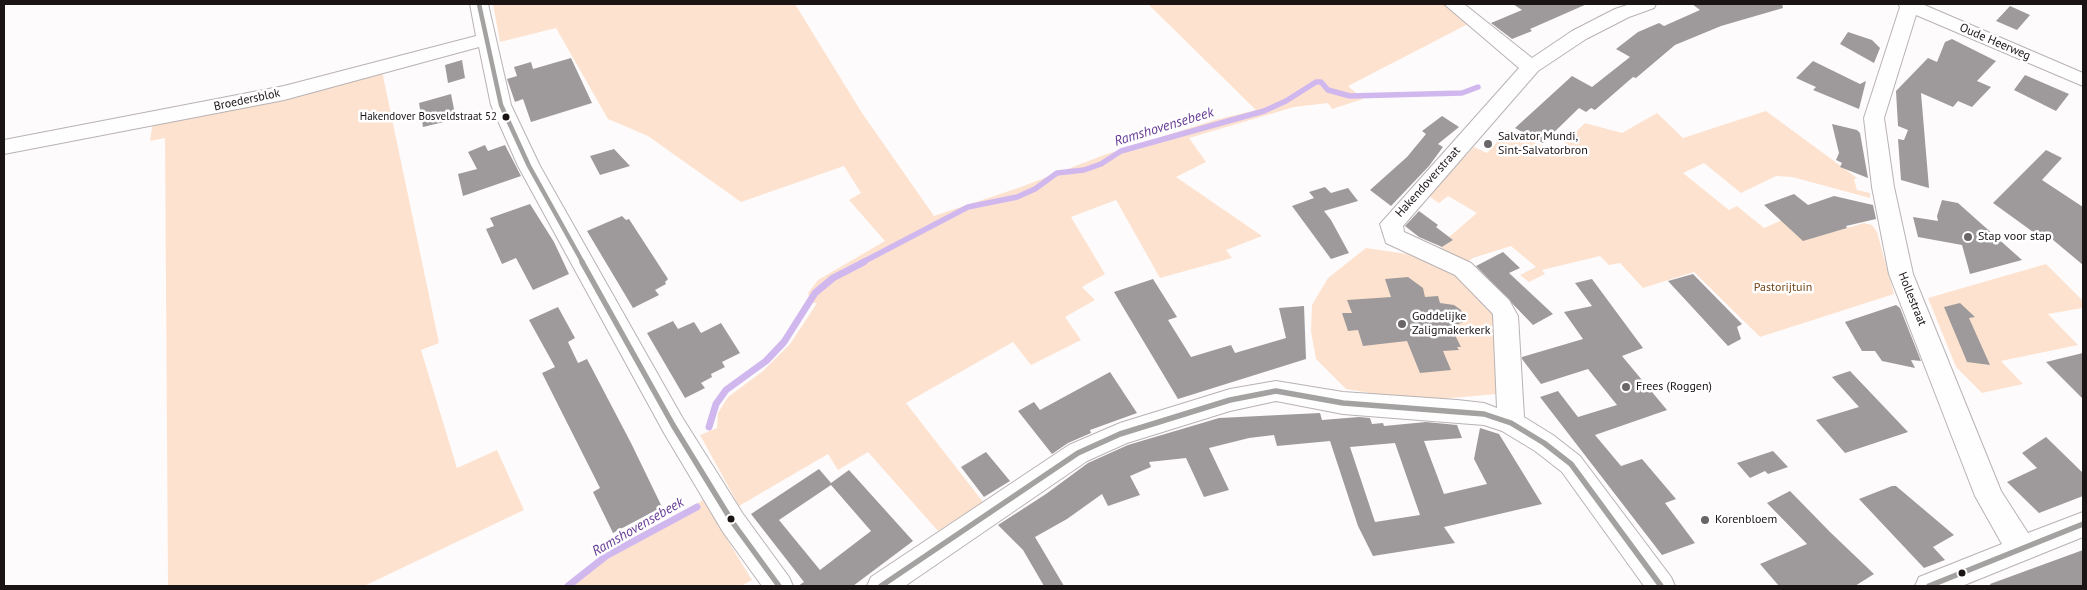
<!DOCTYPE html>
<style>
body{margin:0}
#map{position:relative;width:2087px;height:590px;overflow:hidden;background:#fefbfc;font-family:"PT Sans",sans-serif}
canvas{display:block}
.frame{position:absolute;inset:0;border:5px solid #1b1415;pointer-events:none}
</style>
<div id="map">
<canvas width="2087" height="590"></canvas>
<div class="frame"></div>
</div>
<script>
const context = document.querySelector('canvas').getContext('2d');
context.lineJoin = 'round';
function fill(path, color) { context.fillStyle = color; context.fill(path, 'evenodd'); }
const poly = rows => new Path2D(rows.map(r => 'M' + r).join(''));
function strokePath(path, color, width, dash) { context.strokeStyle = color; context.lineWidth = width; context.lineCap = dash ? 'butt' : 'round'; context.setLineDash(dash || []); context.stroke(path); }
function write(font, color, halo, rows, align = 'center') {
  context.font = font + ' "PT Sans",sans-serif'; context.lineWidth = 5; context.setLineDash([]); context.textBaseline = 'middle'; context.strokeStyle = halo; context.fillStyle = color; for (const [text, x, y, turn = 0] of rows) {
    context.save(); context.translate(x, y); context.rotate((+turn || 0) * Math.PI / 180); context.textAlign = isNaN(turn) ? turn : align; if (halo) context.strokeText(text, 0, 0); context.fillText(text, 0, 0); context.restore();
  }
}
const green = poly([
 [493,4,795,4,862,113,934,216,1021,187,1104,155,1215,120,1256,110,1148,4,1447,4,1470,23,1348,86,1363,99,1332,109,1328,103,1294,107,1189,138,1206,162,1176,177,1262,236,1226,250,1232,258,1160,278,1116,200,1071,217,1105,274,1082,287,1095,300,1065,317,1081,340,1031,365,1013,342,906,403,983,502,938,531,868,452,838,470,828,454,739,506,700,435,717,428,718,413,728,397,763,371,790,344,817,303,811,303,808,293,818,280,885,241,849,200,861,193,844,166,741,202,648,136,608,119,556,28,500,42],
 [382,71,439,343,421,350,457,468,497,450,524,510,364,586,168,586,165,138,150,141,153,121],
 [1766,111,1857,178,1854,179,1857,190,1870,193,1870,198,1792,177,1776,176,1741,193,1704,163,1683,173,1729,210,1737,206,1764,228,1782,220,1805,240,1864,223,1872,225,1877,232,1894,294,1760,337,1694,272,1643,288,1620,263,1609,265,1600,256,1542,270,1545,274,1529,282,1520,275,1536,267,1511,246,1473,258,1464,264,1436,251,1453,240,1449,237,1477,213,1448,196,1439,203,1427,195,1474,147,1487,153,1508,130,1556,152,1585,123,1622,133,1657,113,1683,138],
 [1366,248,1407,254,1449,270,1494,310,1501,352,1496,394,1440,399,1389,396,1346,389,1316,359,1311,331,1312,305,1328,278],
 [2046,264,2083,301,2083,308,2048,314,2078,345,2001,361,2023,384,1982,393,1956,367,1928,298],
 [703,500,752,580,741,586,564,586]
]);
const streamFar1 = poly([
 [861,263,968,207,1017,197,1035,189,1057,173,1084,170,1101,164,1121,151,1264,111,1286,101,1316,82,1321,82,1328,90,1350,96,1462,93,1478,87]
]);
const stream = poly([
 [709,427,716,404,726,390,766,361,784,342,815,293,833,278,864,262],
 [568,586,606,556,697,507]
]);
const building = poly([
 [1513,4,1587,4,1530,29,1532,31,1512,39,1491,23,1522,10],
 [1692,4,1782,4,1783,8,1721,26,1675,45,1636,78,1633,77,1595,110,1591,108,1586,112,1579,108,1543,143,1515,128,1572,76,1592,87,1630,57,1616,49,1638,32,1659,23,1664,26,1700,10],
 [2010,6,2030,15,2017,30,1996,21],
 [1848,32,1872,40,1880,48,1874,63,1840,44],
 [1952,39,1996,61,1977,81,1991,87,1972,107,1958,101,1953,107,1921,93,1929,188,1901,180,1898,139,1904,140,1908,130,1898,126,1896,91,1928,58,1937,62,1945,42],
 [571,58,592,103,531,122,523,99,515,102,507,79,517,76,514,67,531,62,533,69],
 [462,60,465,78,448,83,445,65],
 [1813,61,1860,84,1866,81,1859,109,1813,90,1816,87,1796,78],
 [2025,75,2069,94,2056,111,2014,90],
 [451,94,456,119,423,127,419,103],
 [1442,116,1459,127,1438,144,1443,147,1429,166,1391,206,1370,190,1407,157,1426,134,1422,131],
 [1832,124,1857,130,1860,133,1868,178,1840,167,1842,163,1836,160,1839,153],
 [485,145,488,151,505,145,521,176,463,196,458,174,477,169,468,152],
 [614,149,630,166,600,175,590,156],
 [2046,150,2062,158,2042,180,2083,207,2083,265,2046,234,2040,237,1993,203],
 [1325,187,1331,193,1348,188,1358,201,1324,211,1331,220,1349,253,1331,259,1292,206,1314,198,1309,192],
 [1794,194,1808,205,1834,196,1873,205,1876,219,1846,226,1847,228,1803,241,1764,205],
 [1942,200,1958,203,2022,260,1970,274,1962,245,1918,237,1913,217,1938,221,1937,216],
 [530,204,554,242,569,274,533,290,516,258,502,264,486,229,494,226,490,218],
 [1419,211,1438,225,1436,227,1453,240,1442,247,1419,237,1405,226],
 [622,216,626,220,629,219,668,279,665,282,666,284,655,290,659,295,633,308,587,231],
 [1503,252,1520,268,1509,273,1553,314,1533,325,1476,266],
 [1693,274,1742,324,1737,327,1741,339,1728,346,1668,281],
 [1408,277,1423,288,1425,297,1438,296,1440,303,1454,305,1461,310,1466,321,1451,327,1461,347,1457,347,1459,350,1443,351,1451,370,1420,373,1407,341,1363,346,1358,330,1348,331,1342,313,1352,313,1347,300,1391,297,1385,279],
 [1153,279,1177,317,1168,320,1191,357,1231,345,1235,353,1286,338,1279,308,1304,306,1306,359,1178,399,1114,292],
 [1592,279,1643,348,1622,356,1667,410,1595,435,1621,466,1642,459,1676,499,1665,503,1695,543,1662,555,1540,397,1558,391,1578,417,1617,405,1588,369,1541,384,1522,359,1522,357,1583,339,1564,312,1592,306,1575,283],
 [1960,303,1975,317,1969,318,1990,365,1967,362,1965,357,1944,307],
 [1896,305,1900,308,1921,361,1911,360,1915,368,1882,361,1875,351,1862,351,1845,322],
 [558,307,575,338,568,342,578,363,587,359,631,443,662,507,613,533,593,492,600,488,542,373,555,367,529,320],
 [673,321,678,329,694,322,701,333,721,323,740,353,722,362,725,367,711,374,712,377,701,383,705,388,685,398,647,333],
 [2083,353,2083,399,2046,362],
 [1850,371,1908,432,1845,453,1816,420,1859,407,1832,377],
 [1110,372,1137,413,1090,430,1091,433,1068,443,1052,454,1018,411,1034,402,1040,410],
 [1320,413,1322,420,1359,417,1370,418,1372,424,1383,423,1384,426,1426,422,1457,425,1462,438,1424,441,1444,494,1487,484,1474,459,1480,428,1499,434,1542,504,1444,527,1455,543,1373,556,1358,526,1330,441,1277,446,1274,435,1249,438,1209,448,1229,490,1204,497,1186,458,1149,462,1151,467,1130,476,1140,495,1108,506,1102,494,1067,519,1035,537,1064,586,1044,586,1023,550,998,525,1046,494,1088,463,1128,445,1219,418],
 [1395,443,1420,515,1375,522,1350,447],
 [2046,437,2083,473,2083,496,2039,513,2007,482,2037,468,2022,453],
 [1773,451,1788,467,1768,474,1765,471,1750,478,1737,463],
 [986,452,1010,481,984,497,961,467],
 [819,469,831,483,849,470,913,541,853,586,798,586,804,582,751,514],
 [831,485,871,531,820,570,779,520],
 [1892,486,1896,486,1954,535,1933,547,1945,560,1924,568,1859,499],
 [1790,491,1830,532,1874,574,1855,586,1779,586,1760,564,1807,544,1767,503],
 [2083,550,2083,586,1991,586,1990,584]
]);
const minor = poly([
 [470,4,488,4,511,105,540,166,682,417,743,514,789,577,793,586,762,586,723,532,664,433,518,166,491,105,479,47,284,100,4,154,4,140,284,86,476,36,470,4],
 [1444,4,1464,4,1532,58,1572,31,1615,9,1630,4,1656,4,1654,8,1629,17,1586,39,1538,71,1403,226,1404,232,1471,263,1509,300,1518,316,1524,417,1553,435,1580,456,1671,577,1675,586,1644,586,1562,472,1535,451,1502,431,1484,425,1343,414,1276,401,1230,411,1127,443,1087,461,905,586,867,586,871,577,1069,445,1120,423,1230,389,1276,381,1343,392,1457,400,1484,403,1497,408,1493,314,1455,275,1386,243,1380,224,1519,68,1444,4],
 [1898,4,1922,4,2083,73,2083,86,1916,15,1884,118,1894,187,1913,274,2001,491,2028,533,2083,512,2083,537,1962,586,1915,586,1919,577,2002,544,1975,496,1889,274,1872,187,1864,118,1900,7,1898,4]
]);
const bus1Far1 = poly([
 [479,4,501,105,529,166,583,263]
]);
const bus1 = poly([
 [582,262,673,425,733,523,779,586],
 [881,586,1078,453,1120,434,1230,400,1276,391,1343,403,1484,414,1511,423,1544,443,1571,464,1661,586],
 [1929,586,2083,524]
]);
const markers = [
 [506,117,4.5,"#1b1415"],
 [1488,144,5,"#6a6566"],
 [1968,237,5,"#6a6566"],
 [1402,324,5,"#6a6566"],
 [1626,387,5,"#6a6566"],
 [731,519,4.5,"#1b1415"],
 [1705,520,5,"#6a6566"],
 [1962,573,4.5,"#1b1415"]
];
const busNames = [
 ["Hakendover Bosveldstraat 52",497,117]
];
const streetNames = [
 ["Oude Heerweg",1995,42,23],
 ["Broedersblok",247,100,-12],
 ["Hakendoverstraat",1428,182,-48],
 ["Hollestraat",1912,299,68]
];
const poiNames = [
 ["Salvator Mundi,",1498,137],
 ["Sint-Salvatorbron",1498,151],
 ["Stap voor stap",1978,237],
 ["Goddelijke",1412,317],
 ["Zaligmakerkerk",1412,331],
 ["Frees (Roggen)",1636,387],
 ["Korenbloem",1715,520]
];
const parkNames = [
 ["Pastorijtuin",1783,288]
];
const waterNames = [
 ["Ramshovensebeek",1164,127,-17],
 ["Ramshovensebeek",638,527,-30]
];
fill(green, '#fde3cf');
strokePath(streamFar1, '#d0b8ef', 5.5);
strokePath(stream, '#d0b8ef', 7);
fill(building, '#9e9a9c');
strokePath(minor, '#b8b2b4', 2);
fill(minor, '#fffeff');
strokePath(bus1Far1, '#a4a1a1', 4.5);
strokePath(bus1, '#a4a1a1', 5.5);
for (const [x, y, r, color] of markers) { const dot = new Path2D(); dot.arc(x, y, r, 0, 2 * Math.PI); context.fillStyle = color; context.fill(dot); strokePath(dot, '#fff', 2); }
write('11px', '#1b1415', '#fff', busNames, 'right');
write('12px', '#1b1415', '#fff', streetNames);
write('12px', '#1b1415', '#fff', poiNames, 'left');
write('12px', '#754719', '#fff', parkNames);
write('italic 14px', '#673b95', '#fff', waterNames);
</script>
